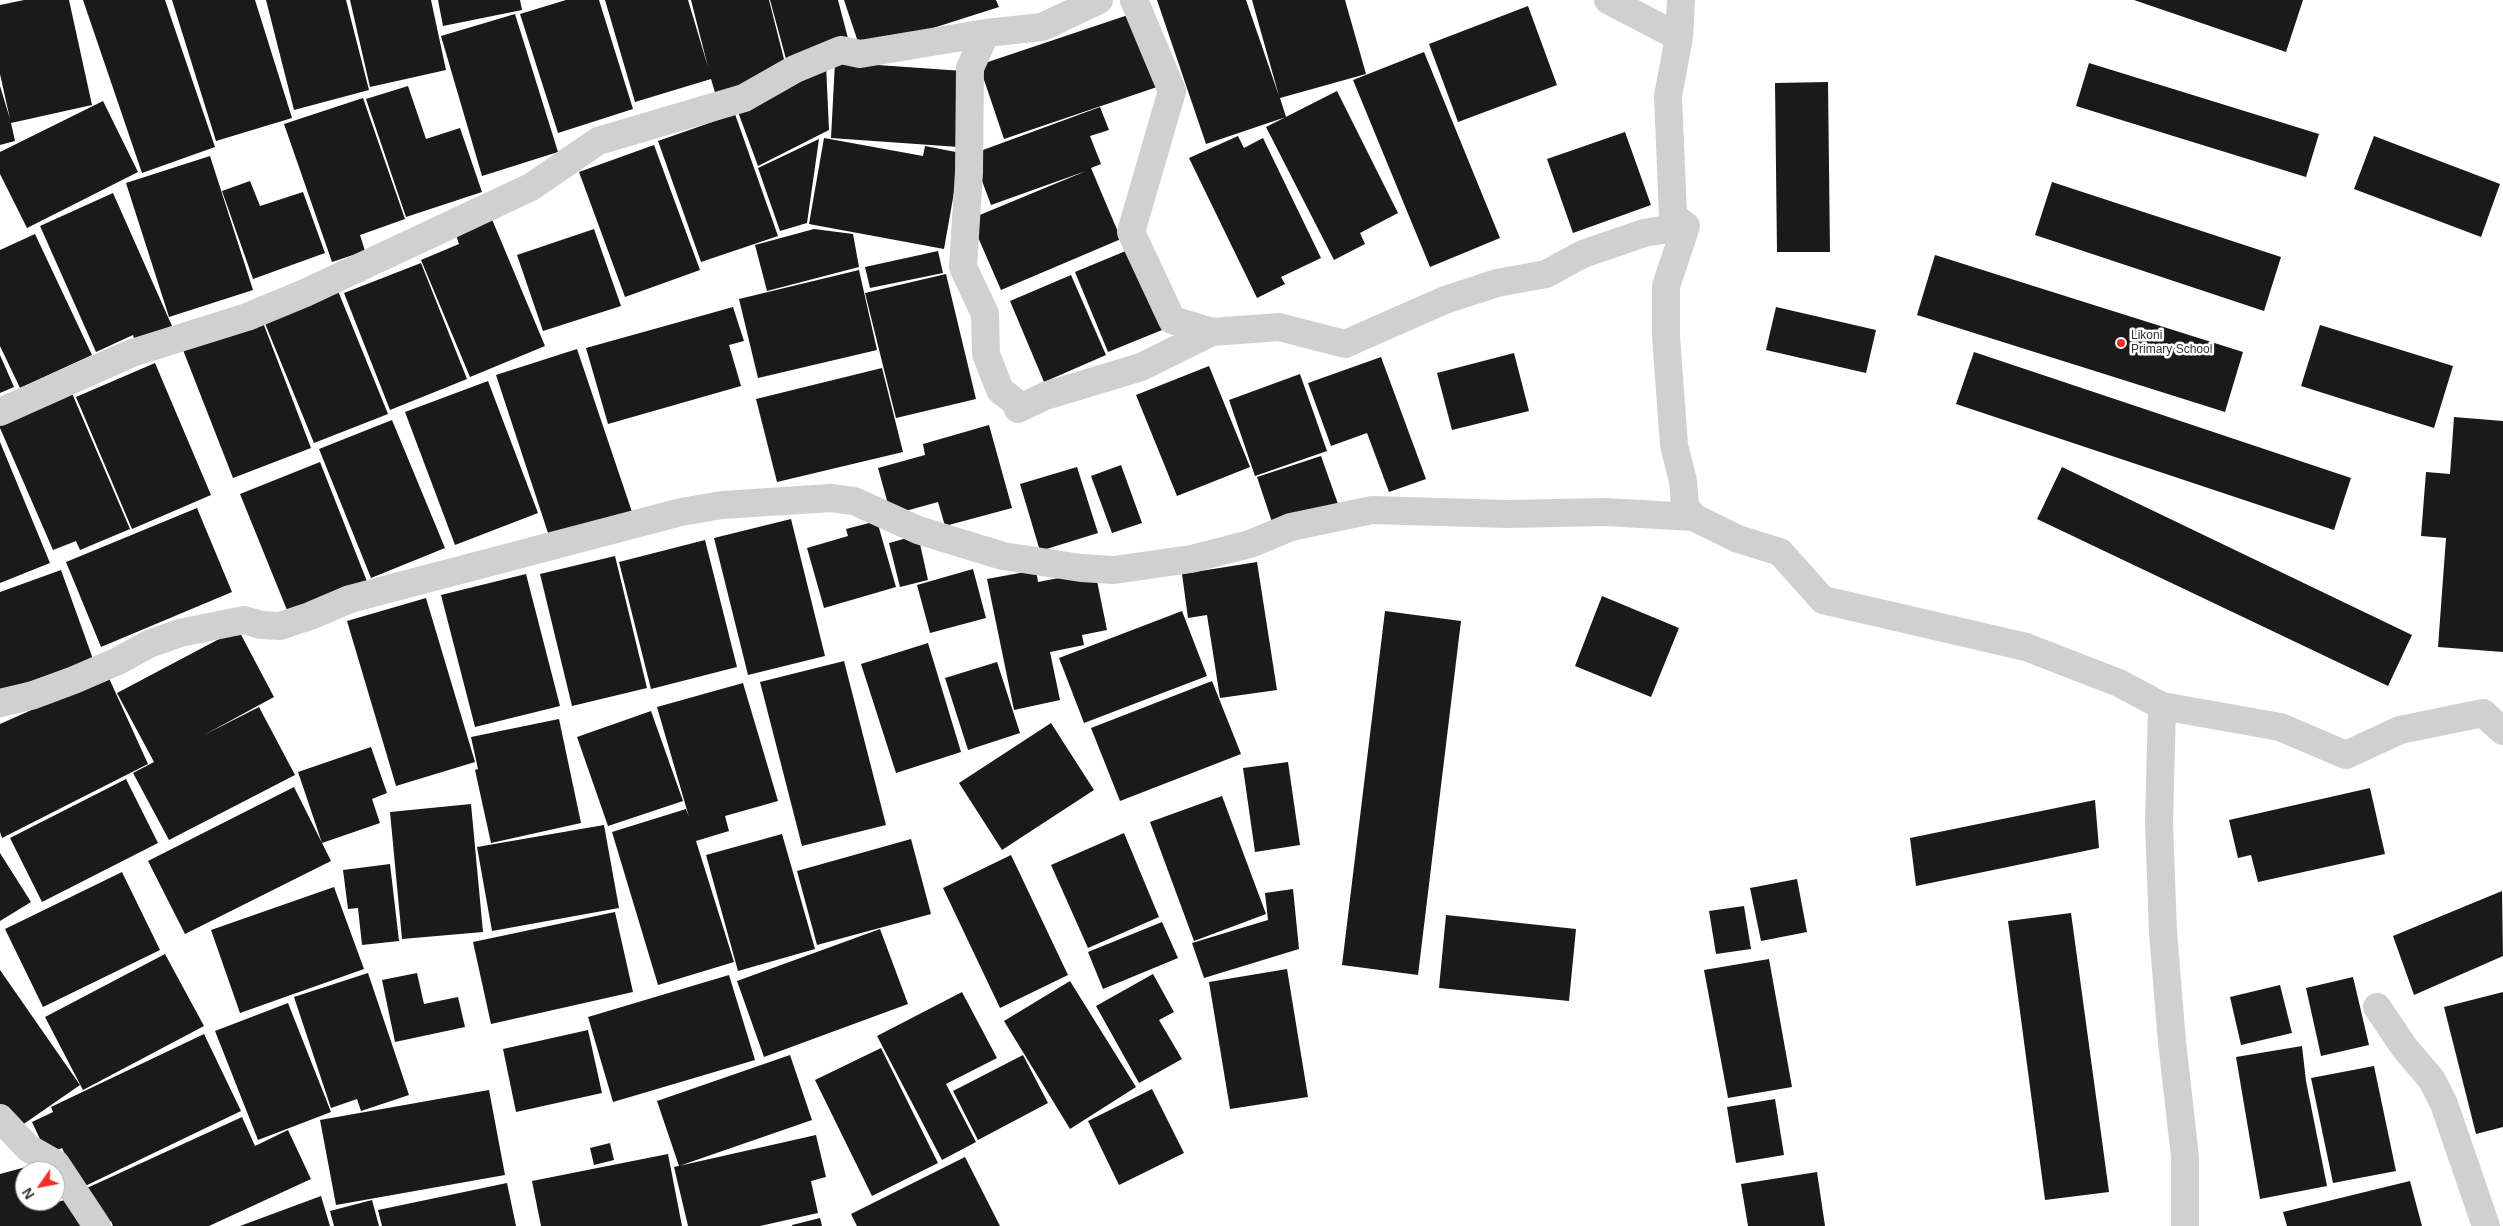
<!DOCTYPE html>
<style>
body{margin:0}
#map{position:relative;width:2503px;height:1226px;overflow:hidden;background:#fff;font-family:Arial,sans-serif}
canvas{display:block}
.north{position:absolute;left:15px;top:1161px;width:50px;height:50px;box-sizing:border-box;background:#fff;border:1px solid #adadad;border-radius:50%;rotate:237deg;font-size:14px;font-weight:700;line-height:20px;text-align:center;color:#333}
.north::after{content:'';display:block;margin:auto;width:18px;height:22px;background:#f72b27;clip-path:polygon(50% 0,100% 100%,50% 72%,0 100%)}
</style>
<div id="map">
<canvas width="2503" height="1226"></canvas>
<div class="north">N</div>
</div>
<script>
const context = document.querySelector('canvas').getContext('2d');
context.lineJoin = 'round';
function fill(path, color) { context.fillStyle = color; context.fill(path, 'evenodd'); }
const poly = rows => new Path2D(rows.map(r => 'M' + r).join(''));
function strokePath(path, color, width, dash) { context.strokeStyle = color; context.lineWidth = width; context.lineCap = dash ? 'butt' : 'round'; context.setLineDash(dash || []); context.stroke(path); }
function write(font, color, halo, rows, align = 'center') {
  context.font = font + ' Arial,sans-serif'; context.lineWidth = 5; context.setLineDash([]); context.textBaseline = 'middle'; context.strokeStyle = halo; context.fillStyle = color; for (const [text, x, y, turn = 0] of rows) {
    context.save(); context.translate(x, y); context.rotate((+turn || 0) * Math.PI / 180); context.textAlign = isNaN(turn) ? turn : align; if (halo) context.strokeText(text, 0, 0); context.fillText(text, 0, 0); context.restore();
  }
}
const building = poly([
 [24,0,69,0,92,105,11,123,15,141,0,145,0,86,10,119,0,74,0,5],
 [83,0,165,0,215,147,142,173],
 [172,0,255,0,292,118,216,141],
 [266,0,346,0,369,90,294,110],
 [350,0,431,0,446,70,370,87],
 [438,0,520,0,522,10,443,26],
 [566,0,599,0,633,109,558,133,520,14],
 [605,0,688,0,708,67,691,0,769,0,787,71,716,96,711,79,635,102],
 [770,0,838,0,849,42,786,59],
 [844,0,996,0,999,7,861,51],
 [1157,0,1246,0,1279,96,1252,0,1345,0,1366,74,1280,98,1286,117,1206,144],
 [2134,0,2303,0,2286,52],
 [1528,6,1557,85,1458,122,1429,44],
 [515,14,558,152,482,176,441,36],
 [1131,14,1157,87,1004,139,979,65],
 [1424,52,1500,238,1430,267,1353,80],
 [835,62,963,71,959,147,831,138],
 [2089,63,2319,134,2306,177,2076,106],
 [826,64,829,130,758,166,738,112],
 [1828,82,1830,252,1777,252,1775,83],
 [408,86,426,139,460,128,482,192,406,217,366,99],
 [1337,91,1398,213,1360,233,1365,244,1334,260,1266,127],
 [363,98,405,219,360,235,365,251,332,262,284,124],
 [103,101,138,172,27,228,0,174,0,152],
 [1100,107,1109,130,1090,136,1101,164,1091,168,1121,239,1001,290,970,219,1086,171,991,205,972,154],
 [735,114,778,236,701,262,658,141],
 [1625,132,1651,205,1573,233,1547,159],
 [1238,136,1244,148,1263,138,1321,258,1281,277,1285,284,1257,298,1189,158],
 [2374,136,2500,184,2481,237,2354,189],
 [824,138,923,156,925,146,961,153,944,249,809,224],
 [819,139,807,223,780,231,758,168],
 [654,145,700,270,625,297,579,172],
 [210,156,253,290,169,317,126,183],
 [250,181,260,206,303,192,325,253,253,279,222,191],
 [2052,182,2281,257,2264,311,2035,235],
 [113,193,172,326,135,342,133,335,96,352,40,226],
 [491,217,545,346,470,377,421,260,459,244,455,232],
 [594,229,621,306,543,331,517,255],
 [814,229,853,234,859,267,767,291,755,245],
 [35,234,92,355,20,388,0,346,0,250],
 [1128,250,1162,330,1108,352,1075,272],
 [938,251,943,273,870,288,865,267],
 [1935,255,2243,352,2225,412,1917,315],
 [421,263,467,379,390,410,344,293],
 [859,270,877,350,758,378,739,299],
 [946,274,976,399,896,418,865,293],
 [1071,275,1106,355,1044,382,1010,301],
 [338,291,388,414,314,443,264,321],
 [733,307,744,341,729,345,741,386,608,424,586,348],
 [1776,307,1876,330,1866,373,1766,350],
 [262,320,311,448,233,478,183,350],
 [2320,325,2453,366,2434,428,2301,386],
 [577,349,632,512,550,539,496,375],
 [1974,352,2351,478,2334,530,1956,404],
 [1514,353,1529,411,1452,430,1437,373],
 [0,355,14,387,0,393],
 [1381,357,1426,479,1389,492,1367,433,1331,446,1308,383],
 [155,363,211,495,132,529,76,397],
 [1209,366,1250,467,1177,496,1136,395],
 [882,368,903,452,777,482,756,399],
 [1300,374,1327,451,1255,476,1229,400],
 [488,381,538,513,455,545,405,412],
 [71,391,130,529,80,550,76,541,53,550,0,428,0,421],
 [2454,417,2503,421,2503,652,2438,647,2446,538,2421,536,2426,472,2450,474],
 [392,420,445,548,371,578,319,449],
 [989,425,1012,508,945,526,938,502,891,515,878,468,925,455,923,444],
 [0,442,50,563,0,583],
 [1321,456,1338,504,1273,525,1257,477],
 [320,462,368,584,289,615,240,494],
 [1121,465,1142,523,1112,533,1091,476],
 [1077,467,1098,533,1040,551,1020,484],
 [2062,467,2412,635,2388,686,2037,519],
 [197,508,232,592,101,647,66,562],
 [791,519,825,656,748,675,714,538],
 [877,521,896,587,824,608,807,548,848,536,846,529],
 [918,535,928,580,900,587,889,543],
 [705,540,737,667,651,689,619,562],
 [615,556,647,688,572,706,540,574],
 [1257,562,1277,690,1220,698,1207,615,1188,618,1182,574],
 [973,569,986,618,930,633,917,585],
 [61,570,93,659,0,692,0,592],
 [1036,570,1038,582,1095,571,1107,630,1082,635,1084,645,1050,652,1060,700,1014,710,987,579],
 [526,574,560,706,475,727,441,595],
 [1602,596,1679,628,1651,697,1575,666],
 [426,598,475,762,396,786,347,621],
 [1182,611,1207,676,1084,723,1059,658],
 [1385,611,1461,621,1418,975,1342,965],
 [238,629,274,697,204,735,259,707,295,775,169,840,133,773,154,762,117,693],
 [928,643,961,752,896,773,861,664],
 [844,661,886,825,802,846,760,682],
 [997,662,1020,733,968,750,945,678],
 [108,676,148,764,2,838,0,832,0,724],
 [1212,681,1241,754,1120,801,1091,728],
 [743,683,778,801,725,816,729,831,696,841,734,962,658,985,612,832,686,809,689,817,657,707],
 [651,711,683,801,608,826,577,737],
 [559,719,581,823,491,843,475,770,478,769,471,737],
 [1051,723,1094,790,1002,850,959,783],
 [371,747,387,793,372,799,380,823,322,843,298,772],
 [1288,762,1300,845,1255,852,1243,768],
 [126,779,158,843,42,902,10,838],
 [294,787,331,861,185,934,148,861],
 [2370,788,2385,854,2258,882,2251,855,2238,858,2229,820],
 [1222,796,1266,914,1194,941,1150,822],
 [2095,800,2099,848,1916,886,1910,838],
 [471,804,483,932,402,939,390,812],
 [604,825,619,908,492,931,477,847],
 [1124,833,1159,917,1088,948,1051,865],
 [782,834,815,949,738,971,706,855],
 [911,839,931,914,817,945,797,871],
 [0,853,31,902,0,921],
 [1011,855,1068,975,1000,1008,943,888],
 [390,864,399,941,362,945,358,908,348,909,343,870],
 [122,872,160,950,43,1007,5,929],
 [1797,879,1807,932,1761,941,1750,888],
 [334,887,364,969,240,1013,211,930],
 [1293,889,1299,949,1204,978,1192,943,1268,920,1265,893],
 [2502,891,2503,956,2414,995,2393,936],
 [1744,906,1751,949,1716,954,1709,911],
 [615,912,633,992,491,1024,473,942],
 [2071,913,2109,1192,2045,1200,2008,921],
 [1446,915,1576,929,1569,1001,1439,988],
 [1162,922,1178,958,1103,989,1088,952],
 [880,929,908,1004,764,1057,737,981],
 [165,954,204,1026,83,1090,45,1017],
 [1769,959,1792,1087,1728,1098,1704,970],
 [1287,969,1308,1097,1230,1109,1209,982],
 [0,970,80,1085,15,1130,0,1108],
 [368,973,409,1095,361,1111,357,1099,331,1108,294,997],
 [417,973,424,1004,458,997,465,1027,395,1042,382,980],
 [1153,974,1174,1012,1159,1020,1182,1059,1139,1083,1096,1006],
 [729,975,755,1060,613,1102,588,1017],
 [2353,977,2369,1045,2321,1056,2306,988],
 [1070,981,1136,1087,1070,1129,1004,1021],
 [2280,985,2292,1033,2241,1045,2230,997],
 [962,992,997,1058,946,1084,976,1142,942,1160,877,1036],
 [2503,992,2503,1127,2476,1134,2444,1007],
 [288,1003,331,1112,258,1140,215,1031],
 [588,1030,602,1093,516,1112,503,1049],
 [204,1034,241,1111,81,1188,62,1148,47,1154,32,1122,53,1112,51,1107],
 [2302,1046,2306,1081,2327,1186,2260,1199,2236,1057],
 [881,1048,938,1163,872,1196,815,1080],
 [790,1055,812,1120,679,1166,657,1101],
 [1023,1055,1048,1103,978,1140,953,1091],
 [2374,1066,2396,1171,2333,1183,2311,1078],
 [1152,1089,1184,1153,1119,1185,1088,1121],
 [489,1090,505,1175,336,1205,320,1120],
 [1775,1099,1784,1155,1736,1163,1727,1107],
 [242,1117,255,1146,288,1130,311,1179,209,1226,113,1226,111,1221,104,1223,87,1188],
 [816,1135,826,1177,811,1181,818,1213,760,1226,688,1226,674,1167],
 [610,1143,614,1160,594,1165,590,1148],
 [668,1154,682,1226,541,1226,532,1181],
 [965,1157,1000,1226,857,1226,851,1214],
 [44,1162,46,1171,25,1171,25,1201,54,1203,75,1197,82,1226,0,1226,0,1174],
 [1817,1172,1825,1226,1748,1226,1741,1184],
 [2410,1181,2422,1226,2287,1226,2283,1212],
 [507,1183,516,1226,382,1226,378,1210],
 [321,1196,330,1226,240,1226],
 [372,1200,379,1226,334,1226,330,1211],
 [820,1218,822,1226,792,1226,792,1225]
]);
const minor = poly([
 [1134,0,1172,91,1131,232,1172,320,1212,332],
 [1608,0,1679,37],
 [1681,0,1679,37,1668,96,1673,216,1686,226,1666,286,1666,336,1674,445,1683,481,1685,506,1693,517],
 [986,33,970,68,969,172,963,267,985,314,986,354,1000,390,1014,401,1018,409,1045,396,1141,367,1212,332,1279,327,1345,344,1445,300,1497,283,1546,274,1583,254,1644,233,1686,226],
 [0,412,132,353,247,317,305,293,531,187,598,141,744,98,795,69,841,50,860,54,986,33,1042,27,1099,0],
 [0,703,34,695,74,680,118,661,149,644,180,633,244,620,261,625,280,626,310,616,350,599,681,512,722,505,831,498,854,501,918,530,1003,556,1081,568,1114,570,1191,559,1250,544,1291,527,1372,510,1508,514,1606,512,1693,517,1738,539,1780,552,1823,600,2026,647,2119,683,2162,706,2280,727,2346,755,2400,730,2483,713,2503,731],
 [2162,706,2159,823,2163,932,2172,1042,2185,1157,2185,1226],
 [2377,1007,2404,1047,2432,1080,2444,1104,2486,1226],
 [0,1118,28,1148,56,1164,97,1226]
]);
const markers = [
 [2121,343,5,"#f72b27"]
];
const poiNames = [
 ["Likoni",2131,336],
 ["Primary School",2131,350]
];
fill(building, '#1a1a1a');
strokePath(minor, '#d0d0d0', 28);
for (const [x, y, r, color] of markers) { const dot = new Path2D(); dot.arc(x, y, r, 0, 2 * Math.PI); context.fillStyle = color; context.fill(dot); strokePath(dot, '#fff', 2); }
write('12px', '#333', '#fff', poiNames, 'left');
</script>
